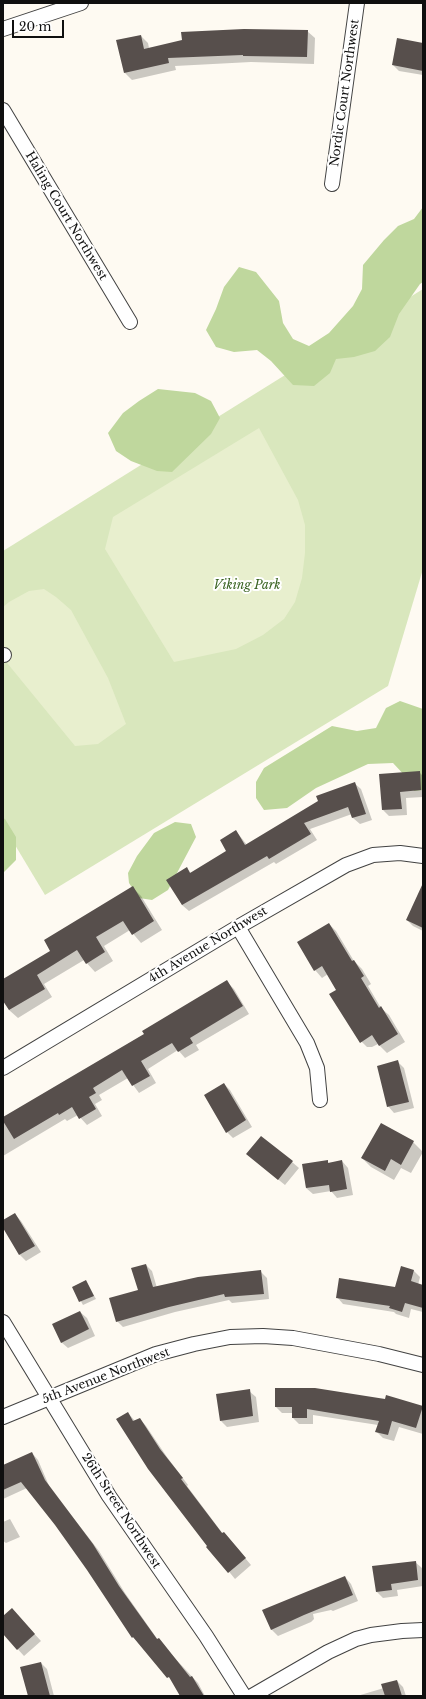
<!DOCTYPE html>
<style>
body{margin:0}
#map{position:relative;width:426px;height:1699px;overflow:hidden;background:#fefaf2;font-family:"Libre Baskerville",serif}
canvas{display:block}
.frame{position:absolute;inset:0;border:4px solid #0f0f0f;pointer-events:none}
.scale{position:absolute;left:12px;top:20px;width:52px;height:18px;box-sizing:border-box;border:2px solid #0f0f0f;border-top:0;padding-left:5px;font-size:12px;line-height:14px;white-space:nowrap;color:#0f0f0f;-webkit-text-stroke:3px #fff;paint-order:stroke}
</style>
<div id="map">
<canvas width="426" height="1699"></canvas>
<div class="frame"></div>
<div class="scale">20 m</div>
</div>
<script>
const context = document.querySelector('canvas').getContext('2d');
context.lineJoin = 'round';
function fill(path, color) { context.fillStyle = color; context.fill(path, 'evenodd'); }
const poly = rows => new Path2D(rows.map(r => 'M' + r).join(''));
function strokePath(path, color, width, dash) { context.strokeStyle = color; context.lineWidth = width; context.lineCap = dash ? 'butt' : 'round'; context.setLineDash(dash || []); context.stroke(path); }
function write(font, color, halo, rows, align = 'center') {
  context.font = font + ' "Libre Baskerville",serif'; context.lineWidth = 4; context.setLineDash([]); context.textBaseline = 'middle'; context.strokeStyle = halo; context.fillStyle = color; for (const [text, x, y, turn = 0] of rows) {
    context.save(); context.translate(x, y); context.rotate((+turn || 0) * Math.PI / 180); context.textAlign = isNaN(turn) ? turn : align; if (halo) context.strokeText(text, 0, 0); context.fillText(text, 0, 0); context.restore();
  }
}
const green = poly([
 [423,289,423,569,388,686,45,895,3,825,3,551]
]);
const forest = poly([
 [423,207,423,282,420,284,399,314,390,337,375,351,354,357,336,359,330,373,314,386,293,385,271,361,257,350,234,352,216,347,206,330,216,309,224,287,239,267,256,272,279,301,283,323,293,339,309,346,329,333,353,306,362,289,363,265,384,240,398,226,414,219],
 [158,389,195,393,211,401,220,418,211,434,172,472,157,471,131,461,116,451,108,433,123,413,139,401],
 [400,701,423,709,423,790,414,791,407,778,393,763,368,764,316,788,287,808,264,810,256,798,256,782,264,768,332,726,357,731,376,728,386,708],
 [3,818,5,819,16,837,16,860,3,873],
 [175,822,191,824,196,837,168,890,152,900,139,898,129,883,128,873,137,856,154,833]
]);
const pitch = poly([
 [259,428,298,500,305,525,305,553,302,578,295,602,284,619,263,635,236,649,174,662,105,549,113,517],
 [44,589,56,597,71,610,108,678,126,724,98,744,75,746,3,658,3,607,9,602,29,591]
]);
const shadow = poly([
 [307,31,315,38,314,64,251,62,175,66,176,70,132,80,125,73,141,36,148,43,149,48],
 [423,44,423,75,399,71,393,65],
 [419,772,423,776,423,797,406,798,407,815,389,816,383,810,380,775],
 [354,783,361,789,372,820,360,824,353,818,352,814,310,829,317,840,276,864,274,862,189,911,182,905,168,880,187,869,191,873,228,851,236,831,247,845],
 [133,888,141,896,162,930,141,943,130,930,104,946,113,961,95,972,84,960,44,984,52,997,18,1018,9,1010,3,999,3,980,52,951],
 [423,906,423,931,413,926,407,920],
 [329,924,336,931,354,961,362,969,371,984,368,986,381,1008,389,1015,405,1042,387,1053,378,1044,372,1047,367,1047,360,1040,337,990,328,974,322,978,315,970],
 [227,982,234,989,249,1014,196,1045,199,1050,185,1058,178,1050,148,1069,156,1083,139,1093,128,1078,99,1095,102,1100,95,1104,102,1116,87,1125,78,1115,67,1121,65,1119,3,1156,3,1119,145,1034],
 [398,1062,404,1068,414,1108,394,1113,388,1106],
 [224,1084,230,1090,252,1127,233,1138,227,1132],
 [413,1142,423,1152,411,1173,401,1168,394,1180,371,1167,362,1158],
 [254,1160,292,1162,299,1168,285,1185],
 [327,1161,329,1163,342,1161,348,1168,353,1195,337,1198,331,1191,313,1194,306,1188,303,1165],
 [15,1214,21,1221,41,1252,26,1261,20,1255,3,1226,3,1221],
 [146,1265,152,1271,157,1288,261,1272,267,1278,269,1299,232,1303,229,1300,175,1312,123,1327,117,1321,139,1291],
 [402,1267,414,1271,420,1277,418,1285,423,1286,423,1312,411,1309,409,1318,396,1314,394,1312,343,1304,337,1297,396,1288],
 [86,1281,96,1299,83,1305,73,1287],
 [80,1312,87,1318,95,1336,68,1348,61,1342],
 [249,1391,256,1397,259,1422,227,1427,221,1421],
 [276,1407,422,1407,423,1434,399,1427,394,1441,383,1438,376,1431,378,1425,313,1415,313,1424,299,1424,293,1418,293,1413,282,1413],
 [128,1413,135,1421,140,1419,146,1426,167,1457,188,1485,187,1486,223,1534,230,1540,251,1565,235,1579,208,1546],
 [32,1453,38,1460,50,1488,99,1551,125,1593,158,1640,198,1683,205,1696,181,1696,174,1683,139,1643,133,1637,88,1569,56,1524,27,1488,3,1499,3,1466],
 [10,1519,20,1537,6,1543,3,1541,3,1522],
 [415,1562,422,1568,423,1586,397,1590,398,1596,383,1598,376,1591],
 [345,1577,351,1584,358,1601,333,1611,331,1610,313,1614,314,1619,311,1622,278,1636,272,1630,264,1611],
 [18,1616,41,1641,24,1656,3,1633,3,1617],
 [41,1663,47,1669,54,1696,29,1696],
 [397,1681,403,1687,406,1696,357,1696,384,1688]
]);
const building = poly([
 [244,29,308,30,307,57,243,56,243,55,168,58,169,63,124,73,116,40,141,35,144,49,182,40,181,32],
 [397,38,423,43,423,71,392,65],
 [420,771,421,790,400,792,402,809,382,810,379,774],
 [355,782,366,814,352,818,348,807,304,823,311,834,269,859,267,856,182,905,166,880,187,867,190,873,226,851,220,840,236,830,245,845,318,801,316,796],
 [423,883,423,928,406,920],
 [133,886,154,921,132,935,123,921,96,937,105,952,86,964,77,950,37,975,45,989,9,1010,3,1001,3,979,50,951,44,940],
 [329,923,352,961,354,960,364,976,361,978,379,1008,381,1006,398,1034,379,1046,372,1035,360,1043,329,994,336,990,322,966,314,971,297,942],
 [227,980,243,1006,190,1038,193,1043,178,1052,172,1043,141,1061,150,1076,132,1086,122,1070,93,1088,96,1093,89,1097,96,1109,79,1119,72,1107,59,1115,58,1113,14,1139,3,1121,3,1117,144,1034,142,1031],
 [398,1060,409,1102,387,1107,377,1066],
 [224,1083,246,1120,226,1133,204,1095],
 [381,1123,414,1141,401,1165,391,1159,385,1171,361,1158],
 [261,1136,293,1161,278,1180,246,1154],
 [328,1160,328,1163,342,1160,347,1189,330,1192,329,1185,306,1188,302,1164],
 [15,1213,35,1246,19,1255,3,1228,3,1220],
 [146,1264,153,1287,198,1277,261,1270,264,1294,225,1297,224,1294,169,1307,116,1322,109,1298,138,1290,131,1268],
 [401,1266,414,1270,411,1281,423,1285,423,1308,405,1303,402,1312,389,1308,390,1306,336,1298,339,1278,395,1287],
 [86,1280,94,1296,79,1302,72,1287],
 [80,1311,89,1329,61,1343,52,1324],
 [275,1388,315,1388,385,1399,386,1395,423,1406,416,1428,392,1421,388,1435,375,1432,379,1421,307,1409,307,1418,292,1418,292,1407,275,1407],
 [250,1389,253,1416,220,1421,216,1394],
 [128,1412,133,1421,140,1418,160,1449,183,1478,181,1479,222,1533,224,1532,246,1558,228,1573,206,1547,207,1546,148,1469,116,1419],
 [32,1452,45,1480,93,1544,119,1586,157,1639,159,1638,190,1677,192,1676,204,1696,180,1696,169,1677,167,1678,133,1637,132,1638,87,1570,55,1525,21,1482,3,1490,3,1465],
 [416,1561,418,1580,391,1584,392,1590,376,1592,372,1566],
 [345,1576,353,1595,304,1615,271,1630,262,1610],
 [12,1608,35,1634,17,1650,3,1634,3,1616],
 [41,1662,50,1696,28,1696,20,1667],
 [397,1680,402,1696,385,1696,381,1684]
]);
const street = poly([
 [3,29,81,3],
 [3,110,130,322],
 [332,184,357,3],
 [3,655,4,655],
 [238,927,307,1043,317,1068,320,1100],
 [3,1068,238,927,346,865,373,855,400,853,423,856],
 [3,1322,109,1496,206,1636,244,1696],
 [3,1417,156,1354,194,1344,230,1337,263,1336,293,1338,379,1354,423,1365],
 [252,1696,328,1652,356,1639,371,1635,402,1631,423,1630]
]);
const streetNames = [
 ["Nordic Court Northwest",345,93,-82],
 ["Haling Court Northwest",66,216,59],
 ["4th Avenue Northwest",208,945,-31],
 ["5th Avenue Northwest",106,1376,-21],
 ["26th Street Northwest",121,1511,57]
];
const parkNames = [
 ["Viking Park",247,586]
];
fill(green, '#d9e7bd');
fill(forest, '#bfd79d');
fill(pitch, '#e8efce');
fill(shadow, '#0003');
fill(building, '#574f4c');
strokePath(street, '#424242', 16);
strokePath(street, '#fff', 14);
write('12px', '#0f0f0f', '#fff', streetNames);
write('italic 12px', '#396322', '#fff', parkNames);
</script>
